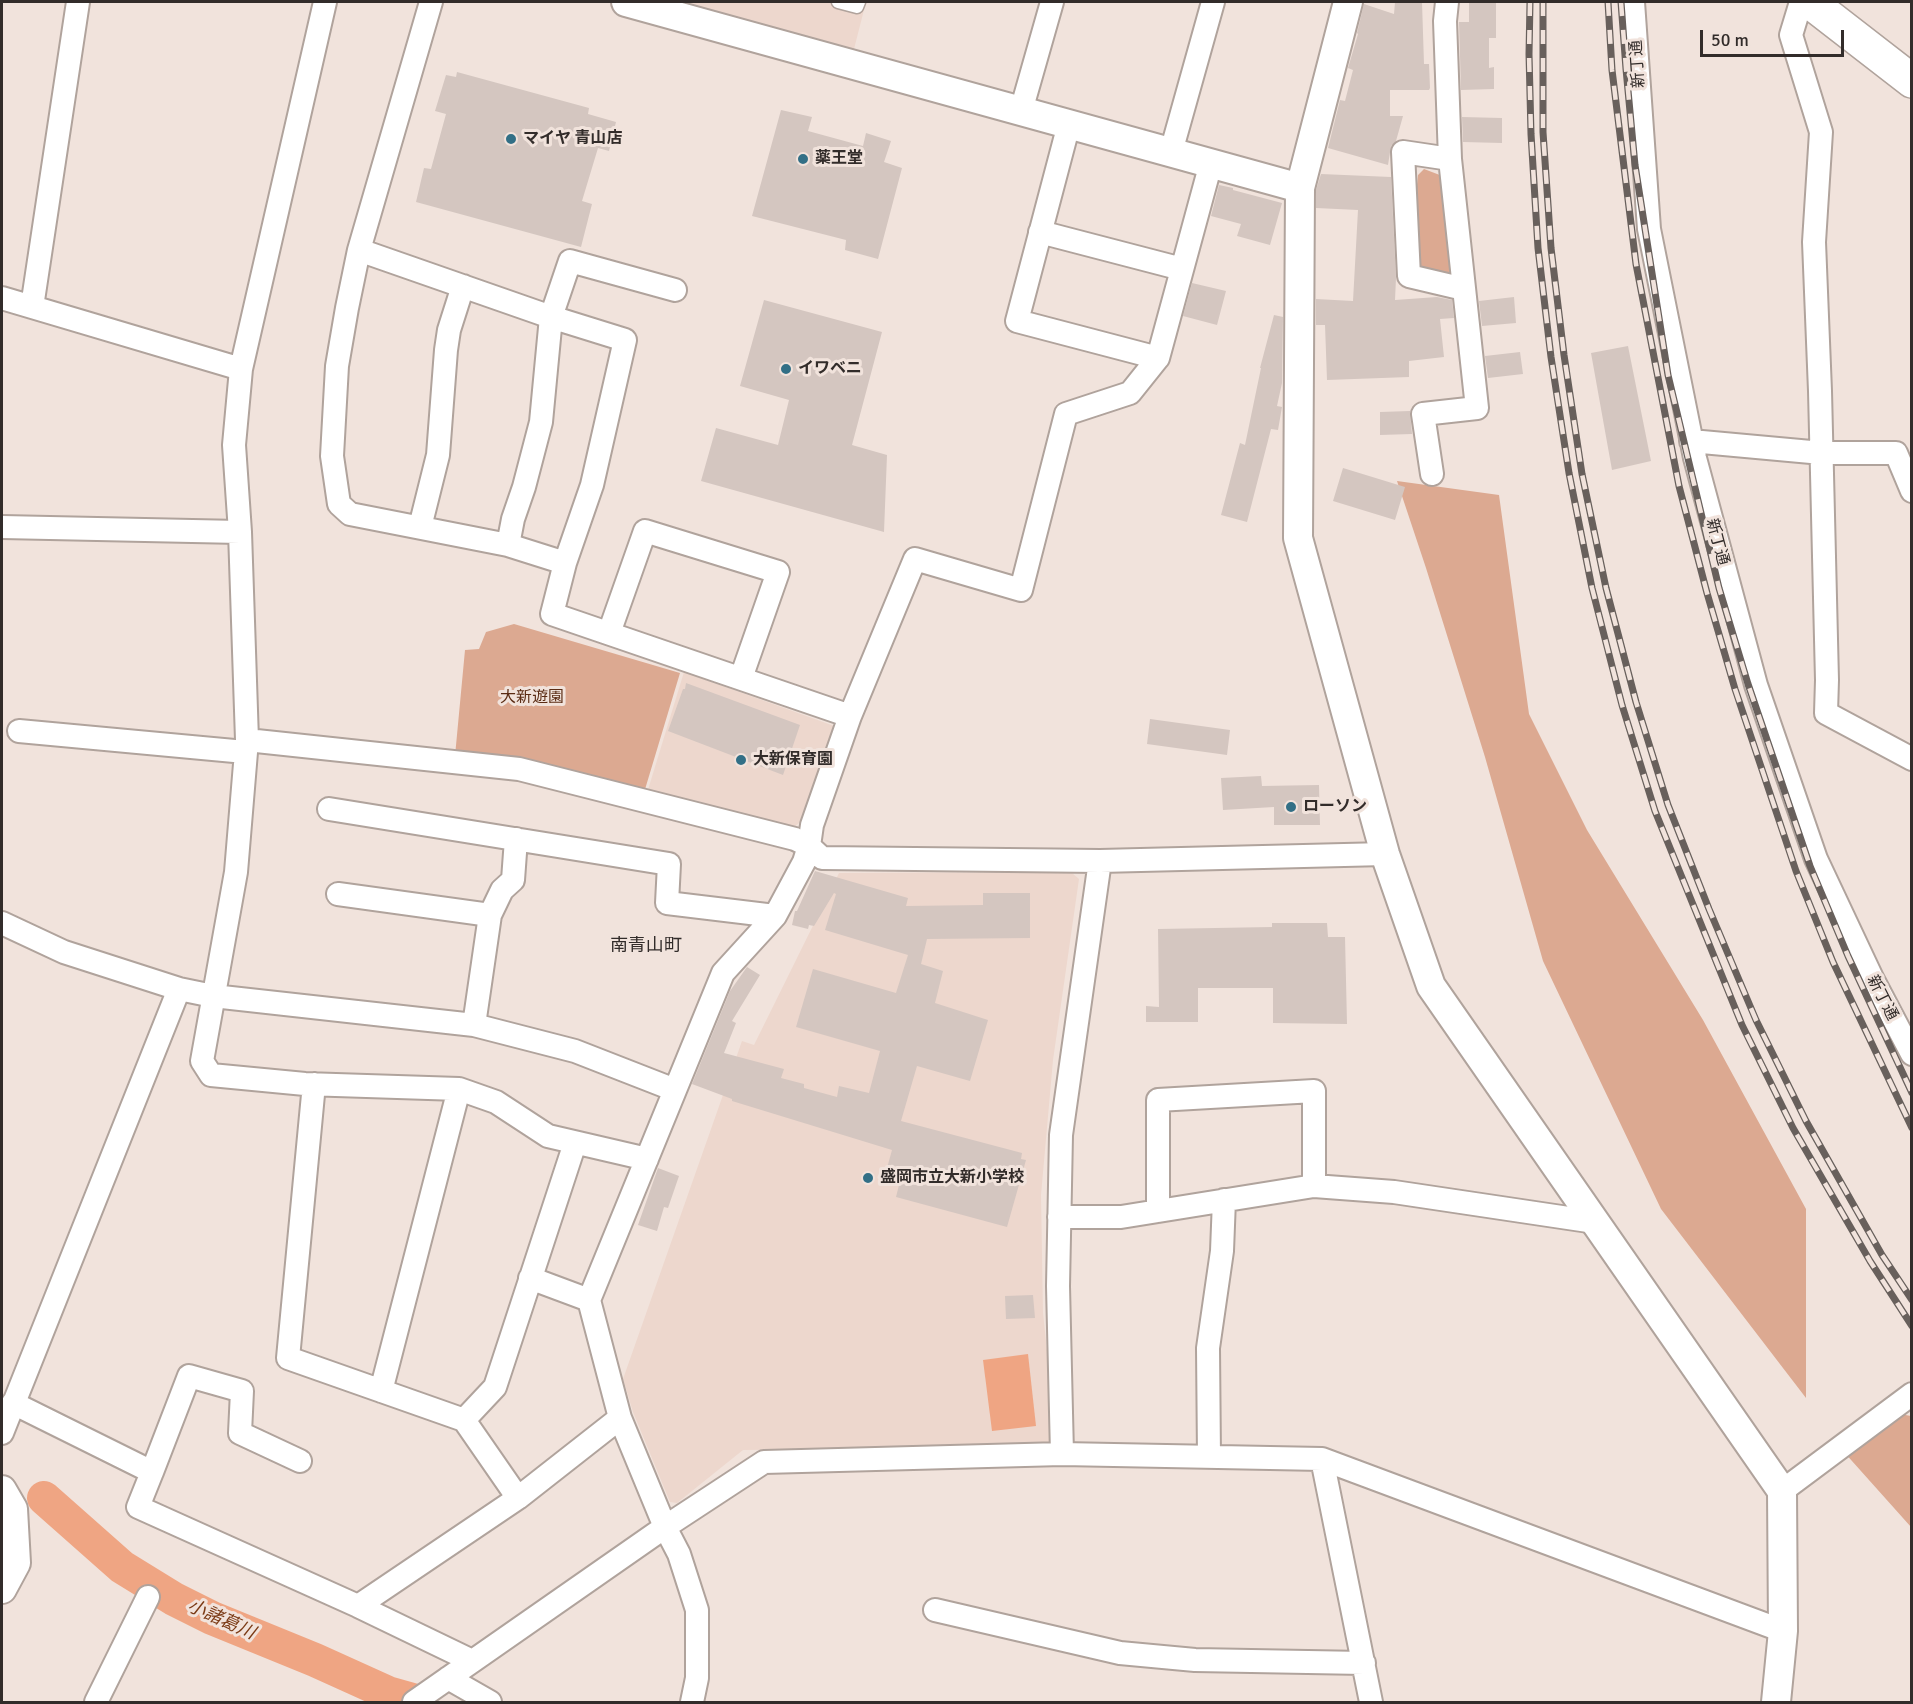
<!DOCTYPE html>
<meta charset="utf-8">
<style>
body{margin:0}
#map{position:relative;width:1913px;height:1704px;overflow:hidden;background:#f1e3dc;font-family:Signika,sans-serif}
canvas{display:block}
.frame{position:absolute;inset:0;border:3px solid #322c2a;pointer-events:none}
.scale{position:absolute;left:1700px;top:30px;width:144px;height:27px;box-sizing:border-box;border:3px solid #322c2a;border-top:0;padding-left:8px;font-size:18px;line-height:21px;white-space:nowrap;color:#322c2a;-webkit-text-stroke:4px #f1e3dc;paint-order:stroke}
</style>
<div id="map">
<canvas width="1913" height="1704"></canvas>
<div class="frame"></div>
<div class="scale">50 m</div>
</div>
<script>
const context = document.querySelector('canvas').getContext('2d');
context.lineJoin = 'round';
function fill(path, color) { context.fillStyle = color; context.fill(path, 'evenodd'); }
const poly = rows => new Path2D(rows.map(r => 'M' + r).join(''));
function strokePath(path, color, width, dash) { context.strokeStyle = color; context.lineWidth = width; context.lineCap = dash ? 'butt' : 'round'; context.setLineDash(dash || []); context.stroke(path); }
function write(font, color, halo, rows, align = 'center') {
  context.font = font + ' Signika,"Noto Sans JP",sans-serif'; context.lineWidth = 6; context.setLineDash([]); context.textBaseline = 'middle'; context.strokeStyle = halo; context.fillStyle = color; for (const [text, x, y, turn = 0] of rows) {
    context.save(); context.translate(x, y); context.rotate((+turn || 0) * Math.PI / 180); context.textAlign = isNaN(turn) ? turn : align; if (halo) context.strokeText(text, 0, 0); context.fillText(text, 0, 0); context.restore();
  }
}
const built = poly([
 [683,2,866,2,854,49],
 [684,672,837,727,803,820,794,827,647,793],
 [839,873,1061,872,1072,873,1079,879,1053,1060,1041,1195,1043,1313,1056,1436,1044,1447,743,1450,677,1503,670,1502,633,1412,623,1379,742,1041,754,1045]
]);
const green = poly([
 [1424,169,1445,177,1458,279,1416,270,1418,228,1417,185,1418,175],
 [1397,481,1499,495,1529,714,1587,830,1703,1020,1806,1209,1806,1398,1661,1209,1543,961,1485,757,1426,568],
 [514,624,680,673,643,796,455,756,465,650,479,649,486,632],
 [1894,1413,1911,1416,1911,1527,1835,1442]
]);
const water = poly([
 [1028,1354,1036,1426,992,1431,983,1360]
]);
const river = poly([
 [44,1498,122,1567,174,1599,212,1618,315,1660,388,1693,420,1702]
]);
const building = poly([
 [1395,2,1422,2,1424,64,1429,64,1430,88,1429,90,1390,90,1390,116,1403,116,1396,141,1391,146,1388,165,1328,148,1340,100,1345,101,1353,70,1348,68,1358,34,1357,33,1364,4,1394,14],
 [1469,2,1496,2,1496,38,1489,38,1489,68,1494,67,1494,89,1461,90,1459,22,1469,22],
 [457,72,589,108,588,114,616,122,609,151,598,148,582,201,592,204,581,247,416,202,424,168,431,169,446,114,435,111,446,75,456,77],
 [781,110,812,117,808,131,863,146,866,133,891,141,884,162,902,168,878,259,845,250,846,240,752,216],
 [1462,117,1502,118,1502,143,1463,142],
 [1321,174,1391,177,1396,278,1395,300,1437,297,1452,300,1454,318,1440,319,1444,357,1409,361,1409,377,1327,380,1325,325,1316,325,1316,299,1353,301,1358,210,1316,208,1316,190],
 [1219,185,1233,188,1233,190,1282,203,1270,245,1237,236,1241,224,1211,216],
 [1192,283,1226,291,1217,325,1183,316],
 [1514,297,1516,323,1482,326,1479,301],
 [764,300,882,332,852,445,887,455,884,532,701,481,716,428,778,445,789,400,740,386],
 [1274,315,1283,317,1282,383,1277,406,1282,407,1278,430,1271,429,1247,522,1221,515,1240,443,1245,445,1261,368,1260,368],
 [1628,346,1651,461,1612,470,1591,353],
 [1520,352,1523,374,1488,378,1485,356],
 [1410,411,1412,434,1380,435,1380,412],
 [1343,468,1405,487,1395,520,1333,501],
 [686,683,800,725,783,775,668,731,683,689,685,689],
 [1150,719,1230,730,1227,755,1147,744],
 [1261,776,1262,786,1319,785,1320,825,1274,825,1274,807,1223,810,1221,778],
 [815,871,908,898,906,906,983,905,983,893,1030,893,1030,938,927,939,921,964,943,971,935,1003,988,1020,970,1081,917,1066,901,1121,1022,1153,1021,1159,1026,1160,1007,1227,896,1197,902,1173,887,1168,892,1150,732,1101,732,1099,692,1084,730,991,747,967,760,975,732,1021,736,1023,724,1053,784,1069,781,1078,804,1084,804,1088,837,1097,839,1086,869,1093,880,1051,796,1027,813,969,896,993,908,955,825,930,836,894,834,893,814,926,809,925,808,929,792,925,795,911,797,911],
 [1272,923,1327,923,1328,937,1345,937,1347,1024,1273,1023,1273,988,1198,988,1198,1022,1146,1022,1146,1006,1159,1007,1158,929,1272,927],
 [658,1168,679,1176,668,1208,664,1207,657,1231,638,1225],
 [1033,1295,1035,1318,1006,1319,1005,1296]
]);
const service = poly([
 [838,2,857,7,859,2]
]);
const minor = poly([
 [325,2,241,369,234,445,240,532,247,740,236,872,202,1061,211,1075,305,1084,459,1089,496,1102,548,1136,647,1159],
 [1633,2,1649,229,1695,458,1756,685,1816,859,1872,978,1912,1054],
 [1801,2,1791,35,1821,132,1814,242,1820,391,1827,680,1826,713,1912,759],
 [1021,111,1052,2],
 [1069,124,1017,321,1158,358],
 [1171,152,1213,2],
 [1450,159,1403,152,1409,276,1464,289],
 [1040,232,1182,269],
 [359,250,551,317,625,340,592,485,565,563,508,545,350,514,339,504,332,456,337,366,347,308,359,250,431,2],
 [2,298,241,369],
 [32,307,78,2],
 [1691,441,1822,453,1896,453,1912,491],
 [1432,474,1423,414,1477,408,1450,159,1445,21,1447,2],
 [2,527,240,532],
 [420,527,438,455,446,350,449,330,463,286],
 [508,545,513,519,524,487,541,422,551,317,570,261,675,290],
 [565,563,552,614,850,716],
 [609,633,645,531,778,572,741,678],
 [19,731,245,752],
 [247,740,519,769,795,839,809,846,822,858,1100,861,1385,854],
 [329,809,669,864,667,903,775,916],
 [338,894,490,915],
 [2,923,64,952,179,989,213,996,474,1025,575,1051,675,1090],
 [474,1025,490,915,502,890,513,880,516,839],
 [314,1084,288,1358,464,1420,518,1498],
 [1158,1211,1158,1100,1314,1091,1314,1186],
 [1059,1217,1121,1217,1314,1186,1394,1192,1595,1222],
 [530,1278,589,1300],
 [381,1391,459,1089],
 [13,1403,152,1472,189,1376,242,1391,240,1433,300,1461],
 [464,1420,495,1387,575,1143],
 [2,1433,179,989],
 [1062,1454,1058,1286,1061,1135,1100,861],
 [1209,1457,1208,1348,1222,1251,1224,1200],
 [1322,1459,1371,1702],
 [152,1472,138,1507,358,1606,472,1661],
 [1782,1491,1912,1394],
 [358,1606,518,1498,620,1418],
 [935,1610,1120,1653,1195,1660,1364,1663],
 [448,1678,490,1702],
 [96,1702,148,1597],
 [414,1702,665,1527,764,1462,1062,1454,1322,1459,1783,1631],
 [692,1702,697,1678,697,1610,679,1554,665,1527,620,1418,589,1300,723,973,775,916,804,862,809,846,812,825,850,716,915,559,1021,590,1066,414,1130,393,1158,358,1211,163]
]);
const tertiary = poly([
 [626,2,1300,188],
 [1348,2,1300,188,1298,538,1385,854,1431,986,1782,1491,1783,1631,1776,1702],
 [2,1490,13,1509,16,1563,2,1589]
]);
const secondary = poly([
 [1810,2,1912,81]
]);
const rail = poly([
 [1530,2,1529,54,1531,134,1538,248,1551,357,1569,473,1592,588,1622,705,1655,811,1742,1025,1793,1128,1870,1261,1912,1326],
 [1543,2,1543,132,1551,248,1564,355,1582,474,1606,588,1636,702,1668,805,1709,909,1756,1020,1806,1121,1882,1255,1912,1300],
 [1608,2,1612,70,1636,264,1679,486,1707,593,1735,689,1796,871,1833,962,1912,1128],
 [1621,2,1626,69,1635,165,1668,375,1719,588,1748,684,1810,866,1848,956,1912,1093]
]);
const markers = [
 [511,139,6,"#326f86"],
 [803,159,6,"#326f86"],
 [786,369,6,"#326f86"],
 [741,760,6,"#326f86"],
 [1291,807,6,"#326f86"],
 [868,1178,6,"#326f86"]
];
const streetNames = [
 ["新丁通",1638,64,-94],
 ["新丁通",1717,542,75],
 ["新丁通",1882,998,63]
];
const poiNames = [
 ["マイヤ 青山店",523,139],
 ["薬王堂",815,159],
 ["イワベニ",798,369],
 ["大新保育園",753,760],
 ["ローソン",1303,807],
 ["盛岡市立大新小学校",880,1178]
];
const parkNames = [
 ["大新遊園",532,698]
];
const neighbourhoodNames = [
 ["南青山町",646,946]
];
const waterNames = [
 ["小諸葛川",221,1620,24]
];
fill(built, '#edd7cd');
fill(green, '#dca991');
fill(water, '#efa583');
strokePath(river, '#efa583', 34);
fill(building, '#d4c6c0');
strokePath(service, '#b0a39c', 15);
strokePath(minor, '#b0a39c', 26);
strokePath(tertiary, '#b0a39c', 32);
strokePath(secondary, '#b0a39c', 36);
strokePath(service, '#fff', 12);
strokePath(minor, '#fff', 22);
strokePath(tertiary, '#fff', 28);
strokePath(secondary, '#fff', 33);
strokePath(rail, '#68605c', 7);
strokePath(rail, '#f1e3dc', 4.5, [14]);
for (const [x, y, r, color] of markers) { const dot = new Path2D(); dot.arc(x, y, r, 0, 2 * Math.PI); context.fillStyle = color; context.fill(dot); strokePath(dot, '#f1e3dc', 2); }
write('16px', '#322c2a', '#f1e3dc', streetNames);
write('bold 16px', '#322c2a', '#f1e3dc', poiNames, 'left');
write('16px', '#5b2c14', '#f1e3dc', parkNames);
write('18px', '#322c2a', '#f1e3dc', neighbourhoodNames);
write('italic 18px', '#7b3a15', '#f1e3dc', waterNames);
</script>
